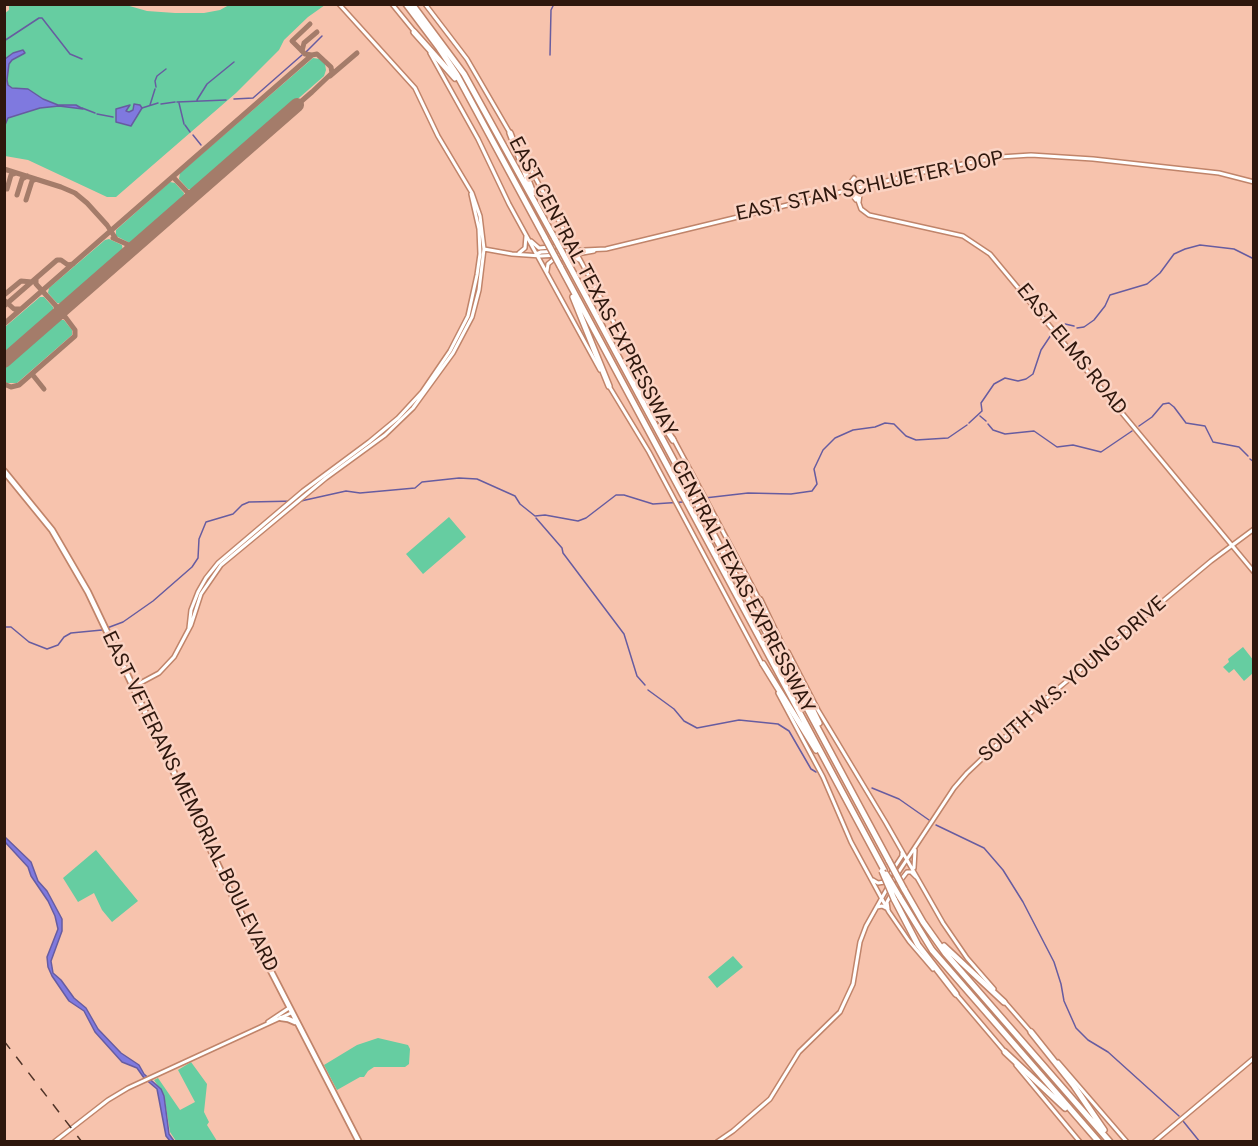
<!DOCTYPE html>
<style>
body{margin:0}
#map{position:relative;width:1258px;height:1146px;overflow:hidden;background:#f7c3ad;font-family:Roboto,sans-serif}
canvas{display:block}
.frame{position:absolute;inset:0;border:6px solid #2e170d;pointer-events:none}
</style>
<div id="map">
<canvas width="1258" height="1146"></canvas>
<div class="frame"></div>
</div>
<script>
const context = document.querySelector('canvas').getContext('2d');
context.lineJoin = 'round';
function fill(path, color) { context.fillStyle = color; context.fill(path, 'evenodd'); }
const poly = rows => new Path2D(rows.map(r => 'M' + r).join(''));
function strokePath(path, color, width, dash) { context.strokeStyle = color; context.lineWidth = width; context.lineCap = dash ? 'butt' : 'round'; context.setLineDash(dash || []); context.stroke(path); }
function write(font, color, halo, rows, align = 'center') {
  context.font = font + ' Roboto,sans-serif'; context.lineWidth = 5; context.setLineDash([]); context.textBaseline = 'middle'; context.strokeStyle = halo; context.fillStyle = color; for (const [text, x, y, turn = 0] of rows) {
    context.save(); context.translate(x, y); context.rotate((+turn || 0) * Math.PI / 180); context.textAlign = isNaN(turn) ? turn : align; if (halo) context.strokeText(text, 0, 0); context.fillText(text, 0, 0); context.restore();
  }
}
const green = poly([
 [9,5,126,5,147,11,175,13,204,13,220,10,229,5,325,5,308,17,284,40,279,50,236,93,116,197,107,197,28,160,5,156,4,14,9,10],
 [313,58,320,59,325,64,326,70,324,76,194,190,188,189,179,179,180,173],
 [170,182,175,183,184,193,183,199,134,242,130,243,116,236,116,230],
 [109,239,122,245,123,252,63,304,57,303,48,293,49,288,105,240],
 [40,297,44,297,53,307,53,313,5,356,5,327],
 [59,320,64,320,72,330,72,335,17,383,7,383,5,381,5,367],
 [449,517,466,537,423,574,406,554],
 [1243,647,1254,661,1253,673,1244,681,1234,669,1229,673,1223,667,1229,662,1228,659],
 [96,850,138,901,112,922,102,910,94,893,78,902,63,878],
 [733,956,743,967,717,988,708,977],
 [378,1038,408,1045,410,1049,409,1064,405,1067,374,1067,368,1071,364,1077,360,1077,337,1090,324,1065,357,1045],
 [191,1062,207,1084,204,1112,209,1122,207,1125,217,1141,176,1141,170,1132,164,1095,154,1080,158,1078,180,1110,195,1102,178,1070]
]);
const water = poly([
 [23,50,25,53,12,60,9,64,7,80,8,85,12,88,28,89,43,99,58,105,76,105,83,109,59,106,40,108,8,118,5,125,5,59,13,53,23,50],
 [134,104,140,105,142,108,131,126,116,122,116,109,130,105,126,111,129,112,133,110,134,104],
 [5,837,31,862,38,881,47,891,62,919,62,931,51,961,53,973,61,980,74,998,86,1008,98,1029,121,1053,139,1065,144,1074,161,1089,164,1096,169,1134,174,1141,170,1141,166,1136,157,1089,144,1078,137,1068,122,1062,95,1032,84,1011,69,1001,52,976,48,967,47,957,58,929,55,916,48,901,31,876,28,867,5,842,5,837]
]);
const stream = poly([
 [4,41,39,18,42,18,70,54,82,59],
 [306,52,322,36],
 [550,55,551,10,554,4],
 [156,87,155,81,157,76,166,69],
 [234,99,253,98,302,55],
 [197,100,207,84,234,62],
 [177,102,226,100],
 [179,103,184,124],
 [161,104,175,102],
 [150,105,155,89],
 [82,108,95,113],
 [142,108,158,103],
 [97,114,113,117],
 [185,125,190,132],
 [193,135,201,145],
 [1077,328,1084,327,1094,320,1105,306,1110,295,1147,284,1160,273,1174,254,1185,249,1200,245,1234,249,1254,259],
 [1058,329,1065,324,1074,326],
 [980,416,986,421],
 [969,423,982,411,981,403,994,384,1005,378,1018,381,1026,379,1033,374,1041,350,1051,335],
 [988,424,993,430,1005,434,1034,431,1057,447,1073,445,1101,452,1132,431],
 [1139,426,1152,417,1163,404,1169,403,1174,407,1186,423,1205,426,1213,442,1239,447,1248,456],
 [1250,459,1254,462],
 [696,499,748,493,791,494,812,491,817,484,814,469,823,450,835,438,853,430,875,427,885,423,894,424,906,436,916,440,948,438,967,425],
 [301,501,346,491,360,493,415,488,422,482,459,478,477,479,515,496,520,504,535,516,545,515,578,521,586,518,616,495,624,495,653,504,683,502],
 [536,518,562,548,563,553,624,634,637,676,645,685],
 [4,627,11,627,29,642,47,649,58,645,64,637,71,633,102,630],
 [107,628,123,622,153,601,192,567,198,558,199,539,206,522,233,514,242,505,249,502,297,501],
 [648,690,674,709,684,721,697,728,739,720,778,724,789,731,811,769,816,772],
 [872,788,899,799,929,820],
 [936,825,984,848,1003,870,1023,902,1054,962,1061,984,1064,1001,1076,1028,1088,1040,1108,1052,1179,1116],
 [1183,1121,1200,1142]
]);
const taxiway = poly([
 [310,24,292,41,305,54,312,55],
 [302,51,304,43,317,32],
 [330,76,357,53],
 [297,105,312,92],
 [4,169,61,187,75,193,87,203,107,225,116,239],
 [173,177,192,197],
 [7,189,11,175,16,173],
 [17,195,22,179,27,176],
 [26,200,32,181,36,179],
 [113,238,131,246,139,244],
 [125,256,128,251,127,245],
 [36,279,36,284,57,307,61,309,66,307],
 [4,295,21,281,32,282],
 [4,300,14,309,21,309],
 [4,306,57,260,61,260,68,265,73,264],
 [56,307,58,312,55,317,60,316,65,317],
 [4,324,312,55,317,54,331,67,332,73,311,93],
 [32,374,44,389],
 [4,384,11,387,19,385,75,336,75,330,63,314,70,304]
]);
const runway = poly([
 [4,361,297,105]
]);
const secondary = poly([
 [392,4,414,31],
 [425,4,467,59,510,133],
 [430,53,478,139,509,204,600,370],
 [517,144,610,315,667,427],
 [854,178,858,183,865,185],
 [854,189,861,209,869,215,963,236,990,254,1254,572],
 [844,191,854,178],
 [844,193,853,196,856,200],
 [859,202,860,194,866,186],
 [531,241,539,248,561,246,566,241,565,233],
 [484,249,512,254,541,256,577,254,594,251],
 [519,253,525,248,526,236],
 [536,254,541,252,606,249,936,169,1000,157,1031,155,1093,159,1219,173,1254,182],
 [547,271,548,264,554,259,575,258,579,260],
 [609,386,649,452,762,664],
 [673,438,759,599],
 [189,628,191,610,198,592,206,578,218,563,303,491,369,442,398,418,422,392,450,351,468,316,477,275,480,254,479,229,471,194],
 [788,652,818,710,886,823,943,923,967,958,994,989],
 [133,687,159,673,174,657,191,625,201,594,221,565,326,478,385,435,413,408,453,353,472,317,479,290,484,249,480,216,472,193,438,136,415,88,339,4],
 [778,693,823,777,851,842,889,912,909,941,933,969],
 [914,868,915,850],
 [873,880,878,883,885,882,902,856,902,853],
 [892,882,954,788,967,773,1043,701,1211,561,1254,529],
 [894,889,907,872,911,872,916,877],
 [877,907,882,906,888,909,887,902,891,895],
 [956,994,1006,1053],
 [1004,1001,1031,1032],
 [268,1022,289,1008],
 [1058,1062,1127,1142],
 [1016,1065,1080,1142],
 [54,1142,108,1100,128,1088,291,1013],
 [717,1142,733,1131,770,1099,799,1052,840,1012,853,984,860,942,866,926,888,887],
 [1154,1142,1254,1058]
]);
const primary = poly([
 [4,471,52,530,88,592,238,907,359,1142],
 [281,1018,288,1019,295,1022]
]);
const motorway = poly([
 [406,4,439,48,457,75,545,238],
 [412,4,464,74,555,239],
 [414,32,455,78],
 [510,133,533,193],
 [569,265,889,861],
 [560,266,884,870],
 [573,297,609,386],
 [629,371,673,440],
 [760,600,819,723],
 [763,664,816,750],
 [904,889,923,922,945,953,1110,1142],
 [899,896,932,950,1099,1142],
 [894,899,918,945,956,994],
 [944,946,1004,1002],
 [1031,1032,1074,1086,1104,1130],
 [1005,1052,1065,1108]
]);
const rail = poly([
 [4,1041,82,1142]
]);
const motorwayBridge = poly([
 [545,238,560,266],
 [555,239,569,265],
 [889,861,904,889],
 [882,871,894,899],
 [886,874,899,896]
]);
const streetNames = [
 ["EAST STAN SCHLUETER LOOP",870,187,-12],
 ["EAST CENTRAL TEXAS EXPRESSWAY",592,287,62],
 ["EAST ELMS ROAD",1071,350,51],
 ["CENTRAL TEXAS EXPRESSWAY",742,587,62],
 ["SOUTH W.S. YOUNG DRIVE",1073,680,-41],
 ["EAST VETERANS MEMORIAL BOULEVARD",189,802,64]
];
fill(green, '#66cda1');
fill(water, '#7f79df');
strokePath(water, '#675ca0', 1.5);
strokePath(stream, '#675ca0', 1.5);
strokePath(taxiway, '#a47c6a', 5);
strokePath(runway, '#a47c6a', 14);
strokePath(secondary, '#c0846a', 6);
strokePath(primary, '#c0846a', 8);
strokePath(motorway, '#c0846a', 8);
strokePath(secondary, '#fff', 3);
strokePath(primary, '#fff', 4.5);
strokePath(motorway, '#fff', 5);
strokePath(rail, '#503428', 1.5, [10, 10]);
strokePath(motorwayBridge, '#c0846a', 8, []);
strokePath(motorwayBridge, '#fff', 5);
write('20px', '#2e170d', '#fbd3c3', streetNames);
</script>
